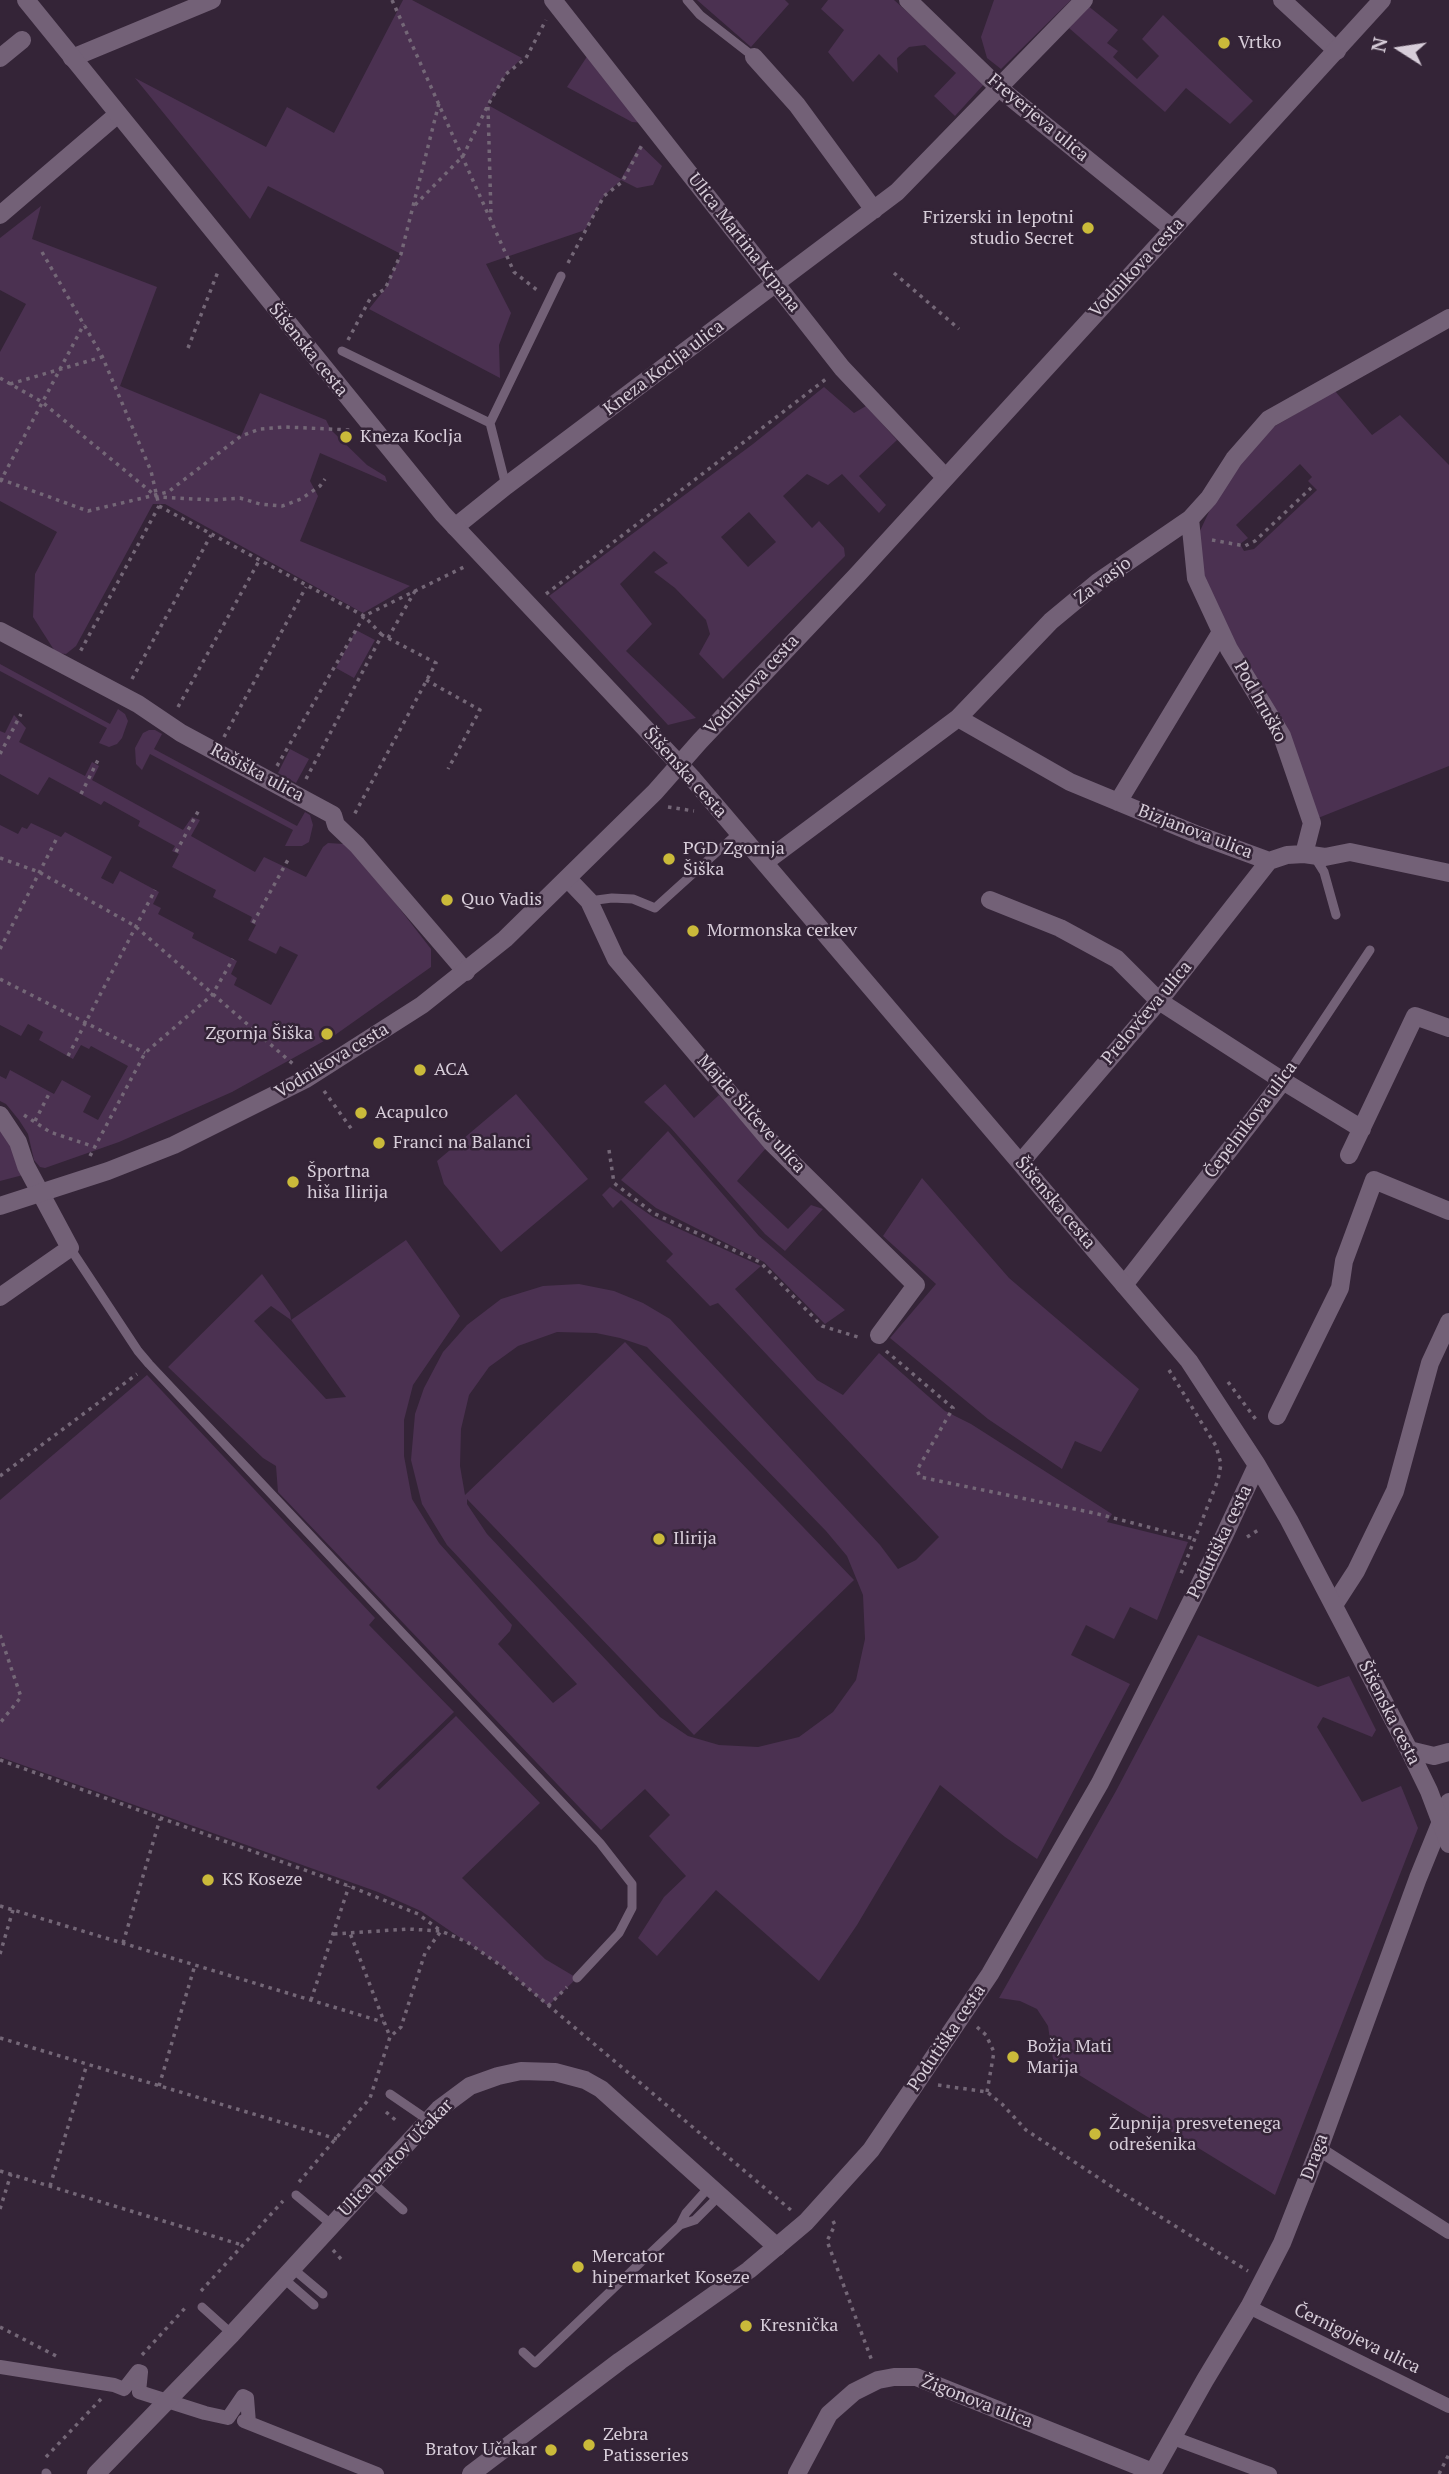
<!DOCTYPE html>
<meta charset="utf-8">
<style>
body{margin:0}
#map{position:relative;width:1449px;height:2474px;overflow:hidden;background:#342437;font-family:"PT Serif",serif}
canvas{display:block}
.north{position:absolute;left:1365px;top:14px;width:70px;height:70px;-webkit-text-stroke:5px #342437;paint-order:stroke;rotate:282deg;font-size:19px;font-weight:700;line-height:28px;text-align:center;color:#d7cdd9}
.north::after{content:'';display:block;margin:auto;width:24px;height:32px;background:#d7cdd9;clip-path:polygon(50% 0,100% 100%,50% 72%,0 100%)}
</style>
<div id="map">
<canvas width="1449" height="2474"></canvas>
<div class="north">N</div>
</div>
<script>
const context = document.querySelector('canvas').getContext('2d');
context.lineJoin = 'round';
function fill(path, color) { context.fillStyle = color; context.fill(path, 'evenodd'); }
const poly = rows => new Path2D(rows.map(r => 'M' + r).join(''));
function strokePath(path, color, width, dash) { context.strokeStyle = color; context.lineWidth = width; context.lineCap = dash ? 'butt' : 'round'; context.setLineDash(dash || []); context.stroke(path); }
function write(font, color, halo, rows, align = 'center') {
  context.font = font + ' "PT Serif",serif'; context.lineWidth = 5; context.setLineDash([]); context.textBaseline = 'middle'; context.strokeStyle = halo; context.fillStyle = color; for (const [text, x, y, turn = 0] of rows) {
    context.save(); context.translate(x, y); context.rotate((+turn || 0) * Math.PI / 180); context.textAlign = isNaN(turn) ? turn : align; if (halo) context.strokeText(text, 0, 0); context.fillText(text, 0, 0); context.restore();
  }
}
const green = poly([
 [403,0,412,0,522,58,506,74,488,105,621,179,640,145,662,166,653,185,637,188,621,180,604,196,585,230,486,264,511,313,499,345,500,378,369,309,385,289,401,254,268,186,250,219,135,78,266,147,287,107,334,133],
 [697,0,785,0,789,4,751,47],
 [828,0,894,0,986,82,955,116,934,96,956,73,925,45,909,47,897,58,898,73,879,54,853,82,828,52,844,30,821,9],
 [994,0,1071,0,1001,69,987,58,981,37],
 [1087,5,1118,30,1107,43,1118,51,1113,57,1137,79,1159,56,1142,39,1163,15,1253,101,1230,124,1186,88,1165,112,1069,28],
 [588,55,645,123,632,122,567,87],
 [41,206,32,239,157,287,120,386,241,436,260,393,326,420,331,430,367,465,385,476,387,482,320,453,310,481,318,496,300,541,410,586,363,613,165,504,153,504,76,646,66,654,56,653,33,617,35,574,57,532,0,501,0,352,26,304,0,290,0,238],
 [824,387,854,413,866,406,897,440,859,476,886,505,879,513,842,474,828,485,807,474,783,496,812,528,819,521,844,548,845,556,723,679,699,654,710,634,706,620,675,588,654,572,668,563,654,551,620,584,652,624,626,651,696,718,668,725,549,596,753,444],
 [749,512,776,542,748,567,721,537],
 [1335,391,1372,435,1400,415,1449,465,1449,766,1318,818,1204,582,1199,533,1214,501,1231,475,1270,429],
 [1300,464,1312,477,1308,481,1317,490,1254,549,1244,551,1240,544,1248,538,1236,525],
 [356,630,375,640,354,678,336,668],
 [0,664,110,724,118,709,125,714,128,721,122,738,117,744,109,747,99,743,107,728,0,671],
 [14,715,26,728,19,742,85,776,92,762,99,766,92,780,183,830,192,817,200,820,191,836,255,872,264,857,306,877,323,847,328,843,344,844,355,851,431,949,431,967,335,1035,330,1028,321,1034,324,1041,232,1092,119,1142,45,1168,40,1167,34,1160,28,1134,19,1120,6,1104,0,1101,0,1076,6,1079,10,1070,54,1094,62,1080,91,1096,83,1112,98,1120,128,1066,91,1046,89,1049,81,1045,73,1059,39,1040,43,1032,28,1024,21,1036,0,1025,0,825,18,834,22,827,27,829,31,823,61,837,65,832,112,857,101,878,113,884,120,871,159,892,153,904,161,908,158,914,194,933,192,938,237,961,231,974,237,978,234,985,271,1005,298,955,280,946,276,954,248,940,256,925,250,922,252,917,213,897,216,890,172,867,179,854,172,851,175,846,138,826,140,821,104,801,101,805,49,777,38,795,0,774,0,731,5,733],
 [149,730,155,730,162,734,154,749,297,826,305,812,310,815,313,825,309,842,302,846,285,846,293,830,150,754,142,770,136,764,135,748,143,733],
 [290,749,309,759,296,783,278,773],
 [665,1084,694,1118,719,1095,767,1147,737,1181,788,1229,811,1205,823,1209,785,1251,765,1234,670,1127,644,1102],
 [516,1094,588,1179,501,1252,444,1184,437,1161],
 [0,1127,10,1140,23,1175,0,1181],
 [668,1131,759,1236,845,1310,825,1324,764,1262,656,1208,621,1180],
 [922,1178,1009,1278,1139,1389,1101,1452,1075,1441,1062,1469,988,1419,890,1338,936,1284,883,1236],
 [610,1187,653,1217,761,1266,735,1289,817,1380,843,1395,879,1353,945,1411,971,1424,1112,1514,1107,1522,1188,1542,1157,1620,1130,1607,1114,1639,1086,1625,1071,1655,1130,1684,1037,1859,1005,1837,940,1785,857,1925,819,1981,716,1890,657,1956,638,1938,664,1897,686,1876,649,1836,670,1815,645,1789,601,1830,278,1492,276,1466,263,1458,168,1367,262,1274,290,1313,291,1320,406,1240,460,1316,413,1385,404,1420,404,1456,412,1499,439,1543,512,1625,510,1631,498,1644,553,1703,577,1684,447,1545,422,1504,411,1460,415,1414,424,1388,443,1352,467,1325,501,1299,543,1286,579,1284,614,1291,643,1303,670,1319,880,1545,898,1569,916,1560,939,1537,718,1303,710,1306,666,1261,673,1254,621,1200,613,1208,602,1195],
 [271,1306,291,1320,346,1397,326,1399,254,1321],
 [557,1332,596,1333,620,1338,647,1347,826,1531,847,1556,863,1595,865,1639,856,1680,833,1712,799,1737,758,1747,719,1745,688,1736,660,1717,487,1534,467,1504,467,1499,694,1735,854,1580,625,1342,465,1495,460,1466,461,1429,469,1395,489,1367,518,1346],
 [147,1375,375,1618,369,1625,454,1712,376,1787,379,1790,456,1716,540,1803,462,1878,545,1959,577,1978,548,2006,503,1967,421,1911,378,1892,0,1757,0,1500],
 [1198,1635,1318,1687,1349,1676,1376,1730,1372,1737,1323,1717,1317,1727,1362,1802,1401,1786,1418,1828,1275,2195,1053,2059,1048,2026,1037,2009,1020,2001,999,1998,1116,1791]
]);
const path = poly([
 [392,0,514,272,537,290],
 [488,107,491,215],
 [415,205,463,156,488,105,506,74,526,58,546,20],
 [42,252,102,356,151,471,159,506,80,652],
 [568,263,604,196,622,182,643,143],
 [894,273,959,329],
 [348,340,371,297,385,289,401,254,439,103],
 [188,348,219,269],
 [0,378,42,402,157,497,213,500,240,498,260,504,282,506,301,499,320,486,325,479],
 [10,384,102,357],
 [0,479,88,511,168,492,241,436,260,429,285,427,351,430],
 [0,482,84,324],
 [159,506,364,616,382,635],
 [1212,540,1245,546,1255,541,1311,488],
 [546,594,826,379],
 [388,638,415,591],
 [132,679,211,535],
 [426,680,480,710,448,769],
 [178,707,259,561],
 [224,737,306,587],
 [0,754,21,714],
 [277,766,364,616,466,566],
 [306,779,382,635,436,663,354,815],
 [81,794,100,756],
 [668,807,694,811],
 [176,852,200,808],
 [0,858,39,872,135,926,293,1064],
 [253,923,289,858],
 [0,949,58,836],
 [0,979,145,1053],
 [68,1056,155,890],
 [324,1091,353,1131],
 [24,1115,50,1132,95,1147],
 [35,1121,50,1092],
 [609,1150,614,1183,653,1213,760,1262,822,1326,861,1338],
 [90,1156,145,1053,212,995,233,959],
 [886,1351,953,1408,917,1470,920,1477,1094,1513,1195,1539],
 [1169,1370,1216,1446,1221,1464,1218,1480,1180,1576],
 [1228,1382,1257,1421],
 [0,1476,137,1374],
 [1247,1537,1260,1529],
 [0,1635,21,1697,0,1723],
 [0,1760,349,1886,418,1914,441,1931,425,1953,401,2027,391,2036],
 [0,1906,383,2022],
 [334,1934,408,1929,441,1931,467,1942,503,1967,792,2211],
 [123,1943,160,1819],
 [0,1954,13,1910],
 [311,2000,349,1886],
 [548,2006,567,1987],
 [977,2027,986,2035,994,2052,987,2092],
 [0,2038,337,2139],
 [938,2085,987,2092,1002,2104,1026,2130,1117,2190,1248,2271],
 [159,2086,195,1965],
 [386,2112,399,2123],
 [0,2171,242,2245],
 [299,2182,370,2098,390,2037,350,1933],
 [50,2186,87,2064],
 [0,2209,11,2174],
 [833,2221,835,2225,827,2241,872,2361],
 [333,2250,341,2259],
 [201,2291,283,2201],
 [0,2327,60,2358],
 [142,2355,186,2307],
 [46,2457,101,2399],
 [1439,2474,1449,2454]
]);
const service = poly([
 [687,0,700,15,754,57],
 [342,351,490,423,506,486],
 [490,423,561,276],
 [1314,856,1324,872,1336,915],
 [589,901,612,898,633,899,655,908,739,832],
 [1283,1081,1370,950],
 [70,1248,138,1351,149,1364,600,1843,632,1884,632,1908,619,1933,577,1978],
 [390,2094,428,2120],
 [372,2182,403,2210],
 [710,2186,686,2213,680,2225,695,2220,720,2195],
 [296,2195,332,2225],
 [292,2268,323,2294],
 [283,2278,314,2305],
 [202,2307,232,2334],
 [523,2352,535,2363,680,2225],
 [46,2473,47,2474]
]);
const pedestrian = poly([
 [1319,2149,1449,2232],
 [1249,2307,1449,2406],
 [0,2367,114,2385,124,2389,138,2371,141,2372,139,2392,205,2413,228,2418,243,2396,247,2398,249,2423],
 [244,2421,377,2474],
 [1173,2438,1270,2474]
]);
const minor = poly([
 [553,0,842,368,945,477],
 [908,0,998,87,1173,229],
 [1282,0,1337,51],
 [754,57,797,105,874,210],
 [0,58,22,40],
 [72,58,212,0],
 [0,215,118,114],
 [1190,519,1196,578,1229,649,1282,736,1312,823,1304,854],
 [455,527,506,486,897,192,1084,0],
 [0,631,138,704,181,733,333,815,336,825,357,845,466,972],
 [958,718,1070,782,1198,835,1269,861,1287,855,1304,854,1325,857,1350,852,1449,873],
 [1118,802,1221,632],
 [765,862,958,718,1051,621,1098,582,1190,519,1209,498,1234,459,1269,419,1449,318],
 [568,879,589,901,616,959,771,1142,916,1285,879,1335],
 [990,900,1060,928,1117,959,1159,1001,1283,1081,1362,1129],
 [0,1115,18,1142,26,1166,70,1248,0,1297],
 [1349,1155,1415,1016,1449,1028],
 [1021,1162,1159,1001,1269,861],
 [1124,1285,1283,1081],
 [1277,1416,1340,1288,1344,1261,1374,1180,1449,1211],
 [1334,1605,1356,1571,1395,1491,1430,1363,1449,1322],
 [96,2474,232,2334,439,2109,470,2086,498,2076,521,2071,555,2072,585,2080,601,2089,777,2247],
 [797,2474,829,2414,854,2392,878,2380,894,2377,916,2377,1153,2472],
 [1152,2474,1205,2380,1249,2307,1282,2243,1319,2149,1418,1878,1449,1802]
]);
const tertiary = poly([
 [0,1206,108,1171,174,1145,306,1079,422,1005,505,939,655,792,700,741,857,575,1382,0]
]);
const secondary = poly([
 [26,0,443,514,693,779,1189,1361,1257,1465,1289,1520,1409,1750,1429,1791,1449,1844],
 [1409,1750,1434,1756,1449,1752],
 [471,2474,620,2361,749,2270,806,2222,871,2150,990,1974,1100,1783,1224,1536,1257,1465]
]);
const markers = [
 [1224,43,7,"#caba3a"],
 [1088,228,7,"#caba3a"],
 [346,437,7,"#caba3a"],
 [669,859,7,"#caba3a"],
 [447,900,7,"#caba3a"],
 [693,931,7,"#caba3a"],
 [327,1034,7,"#caba3a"],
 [420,1070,7,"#caba3a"],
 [361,1113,7,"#caba3a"],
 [379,1143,7,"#caba3a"],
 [293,1182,7,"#caba3a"],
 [659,1539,7,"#caba3a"],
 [208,1880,7,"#caba3a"],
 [1013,2057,7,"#caba3a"],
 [1095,2134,7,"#caba3a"],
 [578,2267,7,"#caba3a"],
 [746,2326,7,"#caba3a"],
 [589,2445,7,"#caba3a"],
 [551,2450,7,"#caba3a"]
];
const poiNames = [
 ["Vrtko",1238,43],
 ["Frizerski in lepotni",1074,218,"right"],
 ["studio Secret",1074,239,"right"],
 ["Kneza Koclja",360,437],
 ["PGD Zgornja",683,849],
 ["Šiška",683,870],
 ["Quo Vadis",461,900],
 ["Mormonska cerkev",707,931],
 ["Zgornja Šiška",313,1034,"right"],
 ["ACA",434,1070],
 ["Acapulco",375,1113],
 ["Franci na Balanci",393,1143],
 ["Športna",307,1172],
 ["hiša Ilirija",307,1193],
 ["Ilirija",673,1539],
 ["KS Koseze",222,1880],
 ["Božja Mati",1027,2047],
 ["Marija",1027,2068],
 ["Župnija presvetenega",1109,2124],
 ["odrešenika",1109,2145],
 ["Mercator",592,2257],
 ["hipermarket Koseze",592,2278],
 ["Kresnička",760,2326],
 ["Zebra",603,2435],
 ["Patisseries",603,2456],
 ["Bratov Učakar",537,2450,"right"]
];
const streetNames = [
 ["Freyerjeva ulica",1038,118,40],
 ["Ulica Martina Krpana",744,243,52],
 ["Vodnikova cesta",1137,268,-47],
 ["Šišenska cesta",308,350,51],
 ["Kneza Koclja ulica",664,368,-37],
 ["Za vasjo",1103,581,-37],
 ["Vodnikova cesta",752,685,-47],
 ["Pod hruško",1260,702,61],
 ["Rašiška ulica",257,773,28],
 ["Šišenska cesta",685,773,48],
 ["Bizjanova ulica",1195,832,21],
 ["Prelovčeva ulica",1147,1013,-50],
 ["Vodnikova cesta",332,1061,-31],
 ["Majde Šilčeve ulica",751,1114,48],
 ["Čepelnikova ulica",1251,1120,-53],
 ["Šišenska cesta",1055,1203,50],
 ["Podutiška cesta",1220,1542,-64],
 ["Šišenska cesta",1389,1713,63],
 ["Podutiška cesta",947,2038,-56],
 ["Draga",1315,2157,-70],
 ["Ulica bratov Učakar",396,2158,-46],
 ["Černigojeva ulica",1357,2339,26],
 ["Žigonova ulica",977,2402,21]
];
fill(green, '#4b3151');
strokePath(path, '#746777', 3.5, [3.5, 5]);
strokePath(service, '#736177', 9);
strokePath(pedestrian, '#736177', 14);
strokePath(minor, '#736177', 18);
strokePath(tertiary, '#736177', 18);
strokePath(secondary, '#736177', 18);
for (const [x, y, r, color] of markers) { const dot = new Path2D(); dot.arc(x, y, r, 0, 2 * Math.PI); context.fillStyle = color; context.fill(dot); strokePath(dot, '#342437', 2.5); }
write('18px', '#d7cdd9', '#342437', poiNames, 'left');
write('18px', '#d7cdd9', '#342437', streetNames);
</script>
